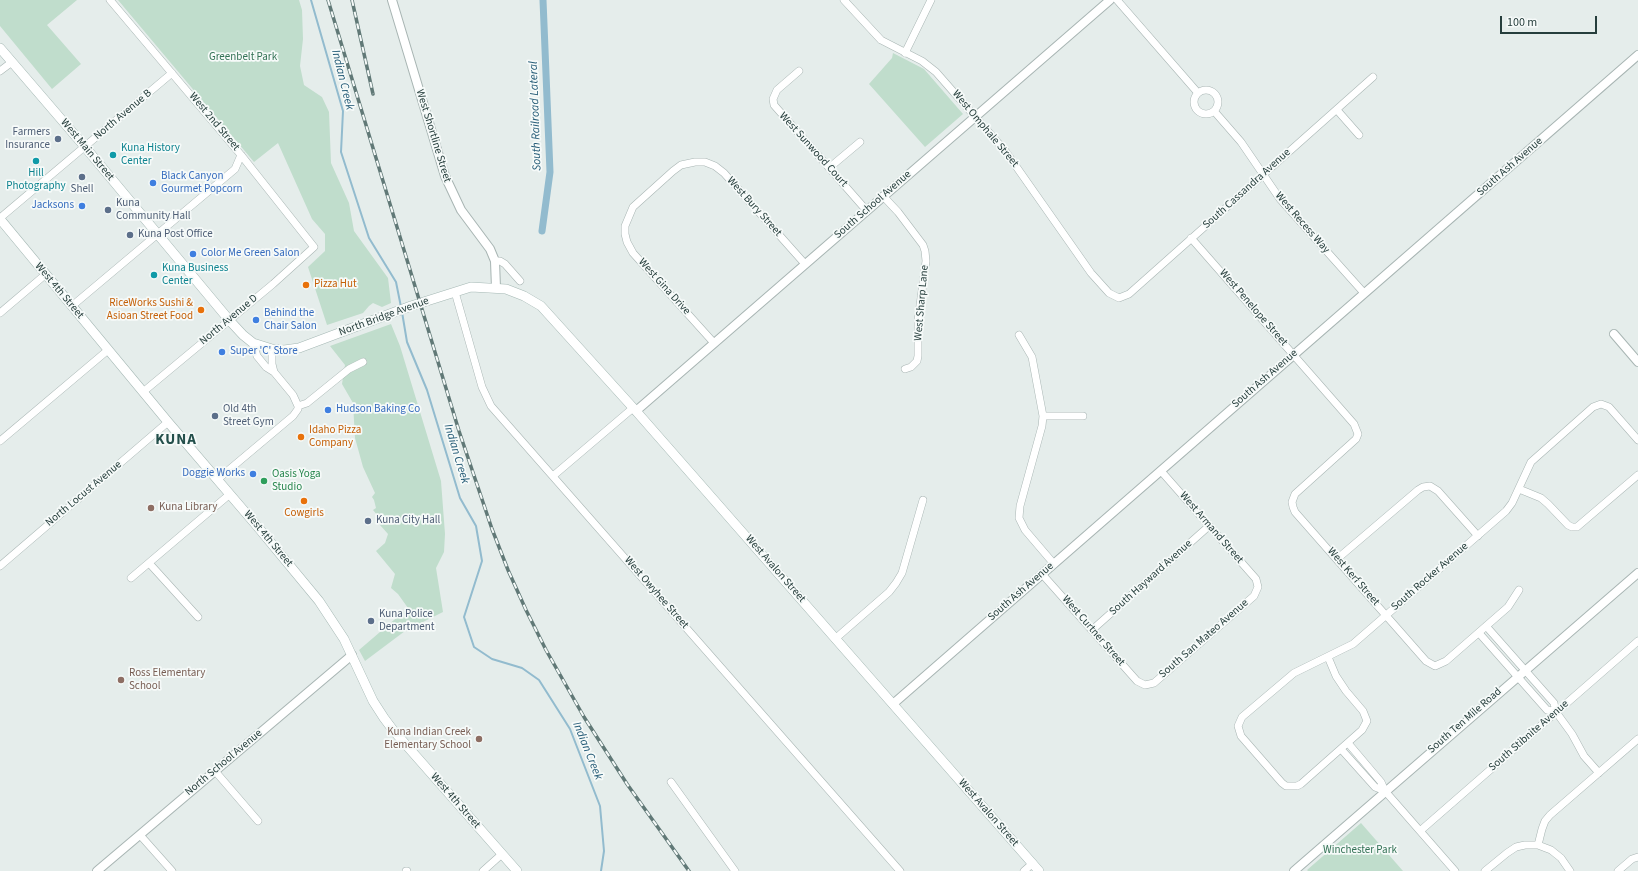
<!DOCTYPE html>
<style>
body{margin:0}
#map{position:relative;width:1638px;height:871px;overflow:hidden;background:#e5edeb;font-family:"Source Sans 3",sans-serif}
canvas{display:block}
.scale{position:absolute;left:1500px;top:16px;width:97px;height:18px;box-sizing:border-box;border:2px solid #263e3c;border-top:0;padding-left:5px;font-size:12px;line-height:14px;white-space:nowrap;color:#263e3c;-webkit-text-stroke:3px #f6faf9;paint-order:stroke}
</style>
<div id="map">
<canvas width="1638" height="871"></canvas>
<div class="scale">100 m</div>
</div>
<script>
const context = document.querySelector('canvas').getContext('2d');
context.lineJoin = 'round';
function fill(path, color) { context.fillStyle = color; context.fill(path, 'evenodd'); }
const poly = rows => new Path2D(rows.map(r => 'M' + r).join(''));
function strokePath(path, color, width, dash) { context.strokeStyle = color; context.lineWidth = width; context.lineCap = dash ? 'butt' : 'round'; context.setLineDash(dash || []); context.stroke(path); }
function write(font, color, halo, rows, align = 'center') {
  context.font = font + ' "Source Sans 3",sans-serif'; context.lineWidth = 3.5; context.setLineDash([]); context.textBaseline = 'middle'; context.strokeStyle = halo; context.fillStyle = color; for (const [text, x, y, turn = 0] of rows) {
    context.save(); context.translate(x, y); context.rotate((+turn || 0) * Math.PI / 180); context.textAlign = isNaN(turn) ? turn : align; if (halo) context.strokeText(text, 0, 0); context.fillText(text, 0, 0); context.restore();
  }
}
const green = poly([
 [0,0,77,0,47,25,81,64,52,89,0,26],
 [118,0,299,0,302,10,303,39,300,66,304,85,322,97,329,112,331,163,349,203,354,231,388,278,391,303,382,307,373,303,369,306,363,313,327,325,308,267,325,251,325,234,312,219,278,143,254,162],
 [893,53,924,69,963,114,925,147,869,84,892,58],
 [391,324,400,346,441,481,445,534,444,552,436,568,443,612,405,631,365,661,359,650,408,608,398,594,391,588,395,574,376,551,385,543,388,534,380,525,383,522,373,510,376,508,374,500,372,497,375,493,363,467,355,438,353,403,342,384,345,365,330,346],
 [1361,823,1403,871,1308,871,1307,870]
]);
const stream = poly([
 [311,0,343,111,341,152,369,238,396,282,401,307],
 [402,312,407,342,427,390,460,498,476,526,482,561,464,617,474,647,492,659,522,668,539,680,570,729,600,806,604,851,601,871]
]);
const canal = poly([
 [542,231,550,172,543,0]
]);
const minor = poly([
 [110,0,241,155,314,247,273,284,143,392],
 [844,0,881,40,922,61,936,72,1006,152,1091,273,1109,293,1119,298,1129,294,1373,77],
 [1117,0,1198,93],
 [905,53,931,0],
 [0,71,12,62],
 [799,71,777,90,773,99,774,105,867,211],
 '1194 102a12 12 0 1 1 24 0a12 12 0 1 1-24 0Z',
 [1337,110,1359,135],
 [1214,111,1241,142,1280,199,1364,293],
 [829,168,860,142],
 [883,196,898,212,923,245,925,251,926,261,918,320,918,356,917,361,911,367,905,369],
 [0,218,172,73],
 [1191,238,1354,424,1358,434,1356,439,1295,494,1292,502,1293,507,1295,512,1426,661,1435,666,1446,661,1508,607,1519,590],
 [495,261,500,261,505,264,520,281],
 [455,292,482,387,491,406,900,871],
 [72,306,235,169,241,155],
 [0,313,46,274],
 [1019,335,1032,357,1043,416,1042,426,1020,506,1019,518,1025,530,1054,564],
 [253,343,257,356,266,367,274,372,272,364,272,349],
 [714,343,633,253,627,242,625,234,625,226,633,207,673,171,681,165,695,162,705,162,715,166,724,173,805,264],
 [274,372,293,395,298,406],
 [298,406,307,403,349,369,363,362],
 [1043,416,1083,416],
 [0,441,108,350],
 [553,476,633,408],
 [218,479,293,416,298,409,298,406],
 [1519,489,1541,498,1548,504,1568,525,1572,527,1577,527,1638,475],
 [1337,559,1418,490,1423,487,1430,486,1438,491,1478,536],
 [149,563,198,617],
 [0,566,168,422],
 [1042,574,1137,681,1145,685,1154,683,1254,596,1258,587,1256,579,1161,471],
 [131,578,230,494],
 [1486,626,1554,703,1556,712,1572,734,1584,756,1599,773],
 [1092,630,1209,526],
 [1479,633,1547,710,1556,712],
 [835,639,889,592,896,583,902,573,923,500],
 [1328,657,1336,676,1346,691,1363,711,1367,721,1362,730,1301,784,1297,786,1286,786,1282,783,1241,736,1238,726,1242,717,1294,673,1353,644,1506,511,1512,503,1531,462,1593,407,1601,404,1609,407,1638,440],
 [1341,749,1375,787,1385,791,1381,782,1348,743],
 [215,771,258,821],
 [671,782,735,871],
 [1385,791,1455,871],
 [1420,831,1638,641],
 [140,835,172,871],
 [1538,845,1542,829,1545,821,1550,815,1638,739],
 [406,871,407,871],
 [483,871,502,854],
 [1024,871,1033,863],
 [1485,871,1507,853,1516,847,1525,845,1538,845,1551,850,1561,858,1570,871],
 [1618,871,1632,859,1638,857]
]);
const tertiary = poly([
 [392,0,445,176,461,210,490,249,495,261,496,288],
 [1614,334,1638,362],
 [636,411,1110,0],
 [893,704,1638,55],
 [97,871,352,655],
 [1294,871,1638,573]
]);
const secondary = poly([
 [0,48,85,147,230,321,243,335,253,343,272,349,284,350,299,348,411,306,471,287,506,289,524,296,541,306,636,411,1039,871],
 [0,219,168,422,257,526,319,601,344,639,373,701,384,718,393,730,517,871]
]);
const rail = poly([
 [328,0,459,431,492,529,508,570,526,610,546,650,584,717,627,784,689,871],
 [352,0,373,94]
]);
const markers = [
 [58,139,4,"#5c6f8a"],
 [113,155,4,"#0f9aa8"],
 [36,161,4,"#0f9aa8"],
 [82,177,4,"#5c6f8a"],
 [153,183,4,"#3f7fe0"],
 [82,206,4,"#3f7fe0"],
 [108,210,4,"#5c6f8a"],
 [130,235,4,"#5c6f8a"],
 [193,254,4,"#3f7fe0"],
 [154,275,4,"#0f9aa8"],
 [306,285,4,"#e8710a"],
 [201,310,4,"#e8710a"],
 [256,320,4,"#3f7fe0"],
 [222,352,4,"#3f7fe0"],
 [328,410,4,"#3f7fe0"],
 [215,416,4,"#5c6f8a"],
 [301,437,4,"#e8710a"],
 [253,474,4,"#3f7fe0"],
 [264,481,4,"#2e9e5b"],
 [304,501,4,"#e8710a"],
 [151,508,4,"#8d6e63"],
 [368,521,4,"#5c6f8a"],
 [371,621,4,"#5c6f8a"],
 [121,680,4,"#8d6e63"],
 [479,739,4,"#8d6e63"]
];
const parkNames = [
 ["Greenbelt Park",243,58],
 ["Winchester Park",1360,851]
];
const streetNames = [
 ["North Avenue B",123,115,-40],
 ["West 2nd Street",214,122,50],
 ["West Omphale Street",985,129,50],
 ["West Shortline Street",433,136,73],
 ["West Main Street",87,150,50],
 ["West Sunwood Court",813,150,48],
 ["South Ash Avenue",1510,167,-41],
 ["South Cassandra Avenue",1247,189,-42],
 ["South School Avenue",873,205,-41],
 ["West Bury Street",754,207,48],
 ["West Recess Way",1302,223,49],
 ["West Gina Drive",664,287,48],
 ["West 4th Street",59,291,50],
 ["West Sharp Lane",922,303,-85],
 ["West Penelope Street",1253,308,49],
 ["North Bridge Avenue",384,317,-20],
 ["North Avenue D",229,320,-40],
 ["South Ash Avenue",1265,379,-41],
 ["North Locust Avenue",84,494,-40],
 ["West Armand Street",1211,528,49],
 ["West 4th Street",268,539,50],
 ["West Avalon Street",775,569,49],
 ["West Kerf Street",1353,577,49],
 ["South Rocker Avenue",1430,577,-41],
 ["South Hayward Avenue",1151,578,-42],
 ["South Ash Avenue",1021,592,-41],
 ["West Owyhee Street",656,593,49],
 ["West Curtner Street",1093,631,49],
 ["South San Mateo Avenue",1204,639,-41],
 ["South Ten Mile Road",1465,721,-41],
 ["South Stibnite Avenue",1529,736,-41],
 ["North School Avenue",224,763,-40],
 ["West 4th Street",455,801,49],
 ["West Avalon Street",988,813,49]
];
const serviceNames = [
 ["Farmers",50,133,"right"],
 ["Insurance",50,146,"right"],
 ["Shell",82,190,"center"],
 ["Kuna",116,204],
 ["Community Hall",116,217],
 ["Kuna Post Office",138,235],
 ["Old 4th",223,410],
 ["Street Gym",223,423],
 ["Kuna City Hall",376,521],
 ["Kuna Police",379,615],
 ["Department",379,628]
];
const cultureNames = [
 ["Kuna History",121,149],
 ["Center",121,162],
 ["Hill",36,174,"center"],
 ["Photography",36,187,"center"],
 ["Kuna Business",162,269],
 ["Center",162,282]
];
const shopNames = [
 ["Black Canyon",161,177],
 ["Gourmet Popcorn",161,190],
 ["Jacksons",74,206,"right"],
 ["Color Me Green Salon",201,254],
 ["Behind the",264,314],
 ["Chair Salon",264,327],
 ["Super 'C' Store",230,352],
 ["Hudson Baking Co",336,410],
 ["Doggie Works",245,474,"right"]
];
const foodNames = [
 ["Pizza Hut",314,285],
 ["RiceWorks Sushi &",193,304,"right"],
 ["Asioan Street Food",193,317,"right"],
 ["Idaho Pizza",309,431],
 ["Company",309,444],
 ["Cowgirls",304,514,"center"]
];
const leisureNames = [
 ["Oasis Yoga",272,475],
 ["Studio",272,488]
];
const educationNames = [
 ["Kuna Library",159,508],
 ["Ross Elementary",129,674],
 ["School",129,687],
 ["Kuna Indian Creek",471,733,"right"],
 ["Elementary School",471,746,"right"]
];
const waterNames = [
 ["Indian Creek",342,80,76],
 ["South Railroad Lateral",536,116,-92],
 ["Indian Creek",456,454,73],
 ["Indian Creek",587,751,68]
];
const districtNames = [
 ["KUNA",176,441]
];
fill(green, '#c0ddcc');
strokePath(stream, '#92bbce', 2);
strokePath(canal, '#92bbce', 7);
strokePath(minor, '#a8b5b3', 8);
strokePath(tertiary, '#a8b5b3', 10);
strokePath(secondary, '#a5b8b4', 10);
strokePath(minor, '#fff', 7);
strokePath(tertiary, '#fff', 8);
strokePath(secondary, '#fff', 9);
strokePath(rail, '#617977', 3.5);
strokePath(rail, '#f6faf9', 2, [6]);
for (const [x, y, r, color] of markers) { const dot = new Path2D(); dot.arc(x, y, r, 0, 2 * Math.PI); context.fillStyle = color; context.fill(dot); strokePath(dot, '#f6faf9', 1.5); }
write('11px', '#337255', '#f6faf9', parkNames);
write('11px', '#263e3c', '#f6faf9', streetNames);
write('11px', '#4e5e75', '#f6faf9', serviceNames, 'left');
write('11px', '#0d838f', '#f6faf9', cultureNames, 'left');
write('11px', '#366cbe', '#f6faf9', shopNames, 'left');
write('11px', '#c56008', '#f6faf9', foodNames, 'left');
write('11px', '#27864d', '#f6faf9', leisureNames, 'left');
write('11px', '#785e54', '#f6faf9', educationNames, 'left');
write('italic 12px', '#245b76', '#f6faf9', waterNames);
context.letterSpacing = '1px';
write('bold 15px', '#234f4b', '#f6faf9', districtNames);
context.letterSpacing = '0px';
</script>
